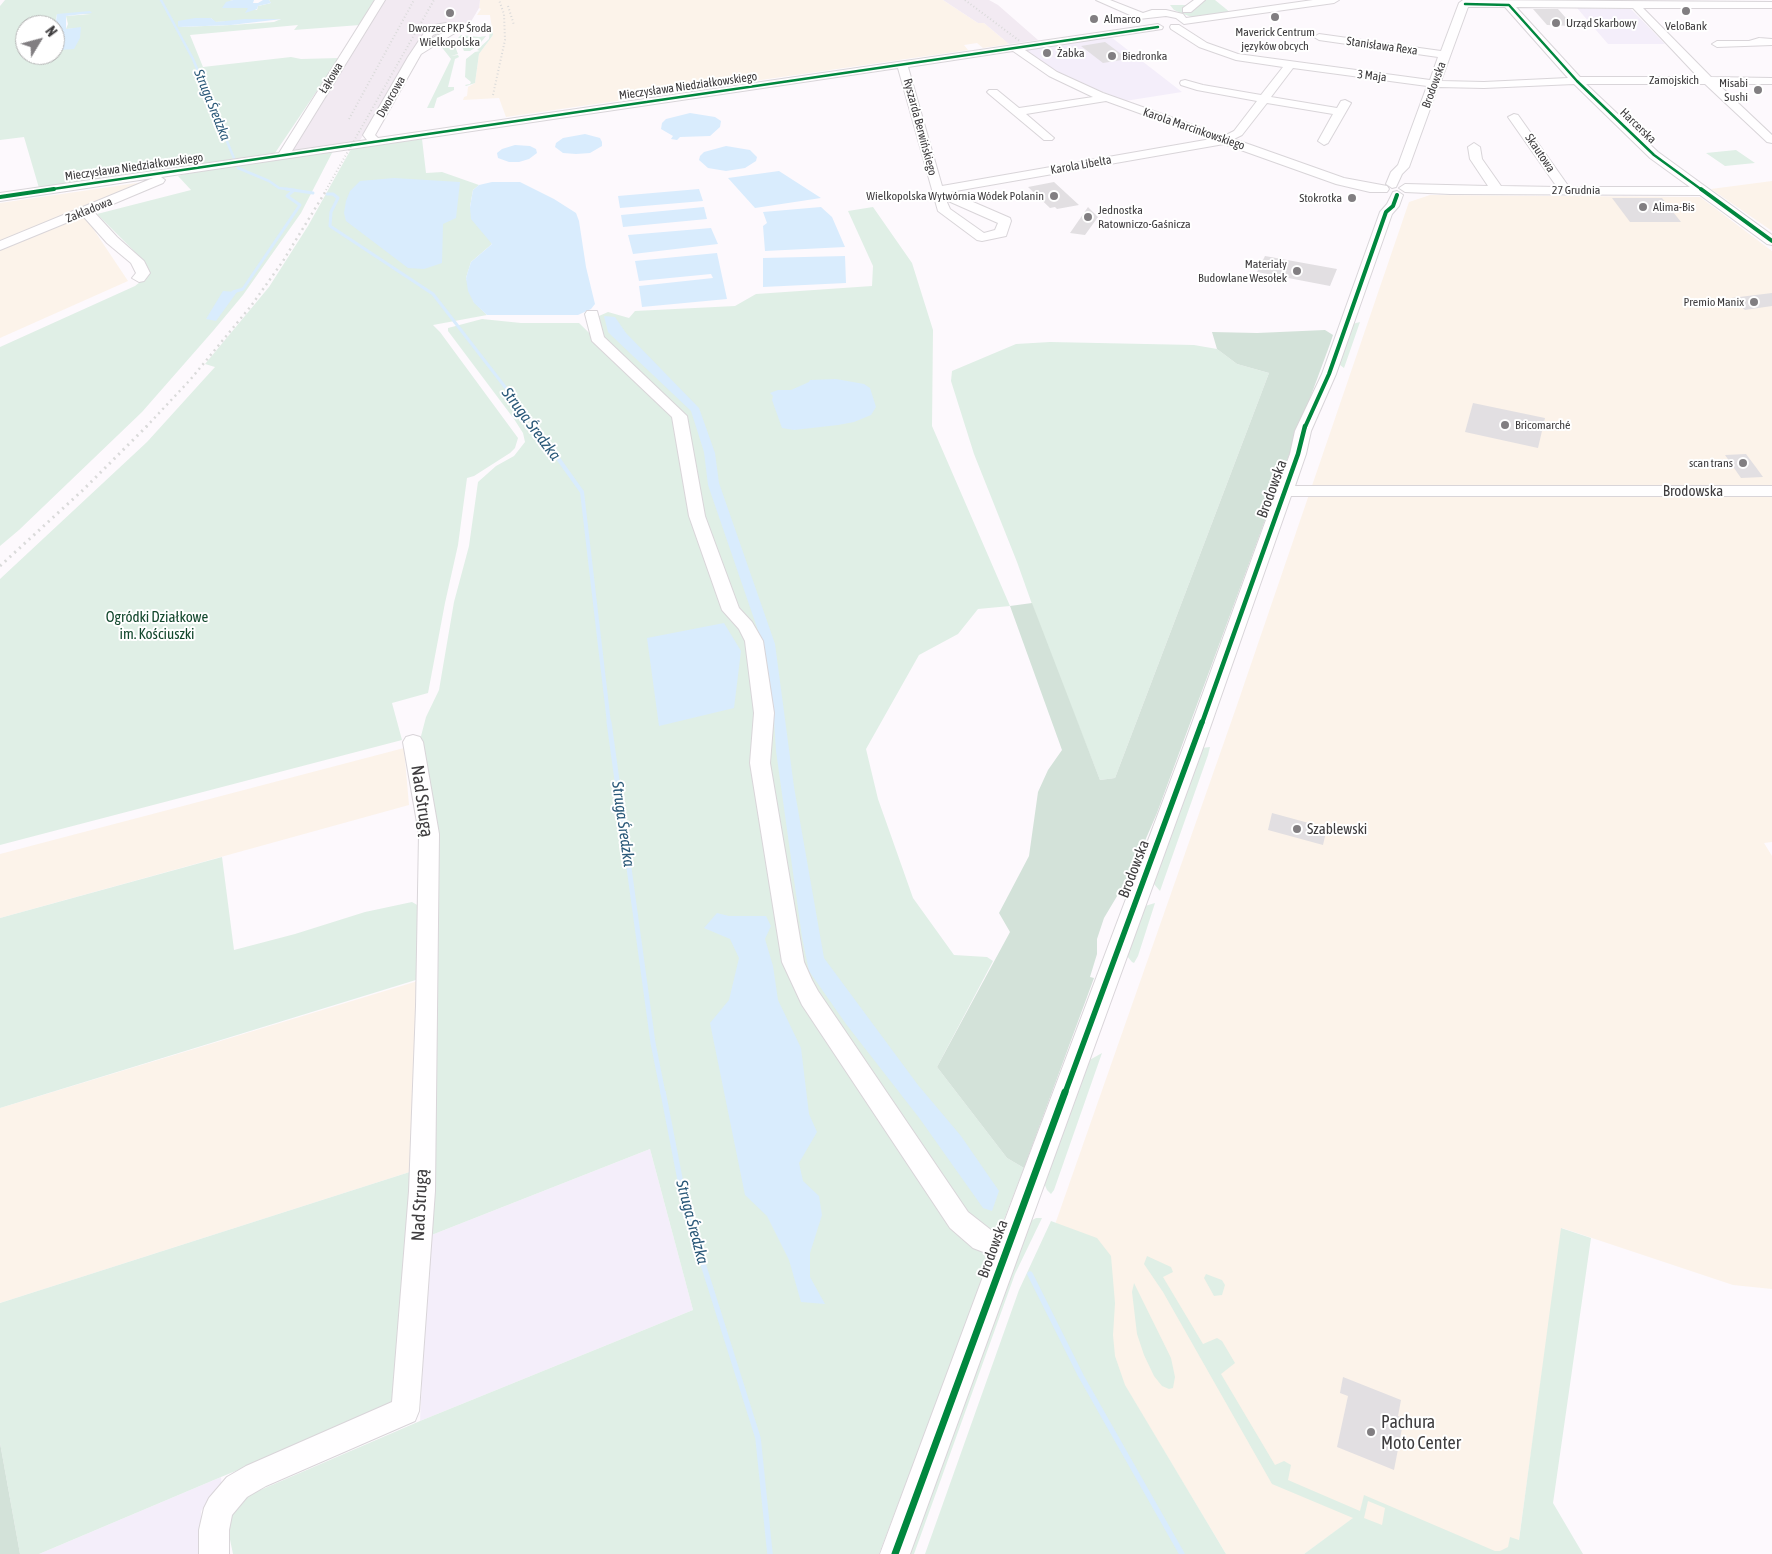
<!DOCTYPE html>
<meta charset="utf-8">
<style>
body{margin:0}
#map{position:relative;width:1772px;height:1554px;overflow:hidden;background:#fdf9fd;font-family:"Asap Condensed",sans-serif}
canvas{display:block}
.north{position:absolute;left:15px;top:15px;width:50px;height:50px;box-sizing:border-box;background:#fff;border:1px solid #b2b1b2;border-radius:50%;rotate:53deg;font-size:14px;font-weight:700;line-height:20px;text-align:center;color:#3e3c3e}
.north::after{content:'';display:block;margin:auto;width:18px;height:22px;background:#817e81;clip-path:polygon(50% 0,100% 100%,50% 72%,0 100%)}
</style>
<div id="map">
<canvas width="1772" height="1554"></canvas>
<div class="north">N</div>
</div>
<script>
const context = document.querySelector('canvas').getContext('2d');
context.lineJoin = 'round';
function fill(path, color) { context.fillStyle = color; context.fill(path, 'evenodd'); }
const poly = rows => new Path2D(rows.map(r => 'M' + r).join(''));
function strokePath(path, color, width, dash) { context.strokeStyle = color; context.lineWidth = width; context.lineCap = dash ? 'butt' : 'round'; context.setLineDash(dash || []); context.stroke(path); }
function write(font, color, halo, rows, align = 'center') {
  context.font = font + ' "Asap Condensed",sans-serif'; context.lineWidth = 4; context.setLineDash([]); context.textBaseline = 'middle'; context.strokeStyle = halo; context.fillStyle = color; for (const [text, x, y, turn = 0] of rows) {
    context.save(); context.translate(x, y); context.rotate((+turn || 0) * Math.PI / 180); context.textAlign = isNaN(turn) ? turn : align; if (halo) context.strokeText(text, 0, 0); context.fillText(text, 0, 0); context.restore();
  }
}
const commercial = poly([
 [1577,8,1631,9,1665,44,1608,44],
 [1111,37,1182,92,1125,101,1057,73,1023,50],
 [650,1149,693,1310,420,1421,429,1236],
 [221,1477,222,1488,201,1511,202,1548,204,1554,39,1554]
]);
const industrial = poly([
 [480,0,943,0,978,23,984,23,1009,44,983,48,977,43,964,45,968,50,506,117,499,98,463,100,464,97,467,96,468,87,475,83,479,54,493,35,490,15,477,15,481,9,479,8],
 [1772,181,1772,231,1711,189],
 [144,182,80,209,128,281,0,338,0,203],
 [1430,195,1700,197,1772,251,1772,842,1764,843,1772,856,1772,1289,1733,1285,1562,1228,1517,1554,1440,1554,1354,1518,1304,1554,1226,1554,1045,1253,1236,708,1409,202],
 [404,748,409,805,0,918,0,854],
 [421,980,416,1170,0,1303,0,1108]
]);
const built = poly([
 [385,0,480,0,479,8,469,25,429,25,359,142,289,153],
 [943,0,989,0,998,5,1038,40,1009,44,984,23,978,23]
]);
const green = poly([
 [5,0,233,0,230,1,223,8,249,7,257,10,258,6,271,3,269,0,376,0,360,25,294,30,298,25,190,35,203,67,291,57,301,59,339,58,275,153,39,188,24,137,0,140,0,6],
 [57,14,91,14,66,16,68,24,66,29,81,28,60,50,55,28,55,55,25,55,25,25,55,25],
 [201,18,211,18,215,22,281,19,274,22,231,25,179,27],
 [1202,0,1215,0,1231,13,1191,17,1174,10,1170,5,1187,5],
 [490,30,492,30,493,35,479,54,475,83,466,86,465,85,470,84,471,82,465,77,466,59,475,52,480,51,477,50,489,39],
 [461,35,479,37,486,36,478,46,470,51,464,51,458,38],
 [449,39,453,41,458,54,451,56,458,55,459,57,455,59,448,87,454,87,454,90,437,98,434,108,427,108,451,59,440,45],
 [422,139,426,173,442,172,479,185,473,190,470,207,492,244,471,262,466,278,474,302,487,315,433,325,440,332,518,438,515,448,510,453,474,476,467,478,458,545,445,603,428,693,392,703,402,740,0,845,0,579,147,442,215,367,205,364,269,287,308,226,351,149],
 [1736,150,1755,163,1725,166,1706,153],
 [333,151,301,213,243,295,213,331,142,412,19,530,0,546,0,347,135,286,149,275,143,260,97,214,191,190,178,176,185,174],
 [873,207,912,263,933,330,932,426,1010,606,978,609,958,634,919,655,866,749,878,799,913,898,954,955,987,957,993,961,937,1067,1007,1158,1024,1168,998,1235,976,1226,802,974,769,796,765,694,699,507,683,415,601,337,597,325,599,316,608,312,629,318,635,311,735,306,756,294,872,286,873,266,848,211],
 [482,319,521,323,579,323,675,417,692,519,750,642,789,963,994,1251,879,1554,233,1554,228,1530,235,1504,258,1491,420,1421,693,1310,650,1149,429,1236,420,740,426,717,439,690,454,602,469,546,478,482,496,466,514,456,525,442,523,433,514,419,448,331,448,328],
 [1360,322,1351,348,1344,368,1340,365,1340,359,1352,324],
 [1050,342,1194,345,1217,349,1237,364,1269,373,1115,778,1100,780,1043,635,1017,562,974,454,951,381,952,371,1016,344],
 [1210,747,1208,755,1160,891,1153,883,1201,748],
 [222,857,234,950,295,934,365,912,412,902,419,906,419,979,0,1108,0,918],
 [1155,903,1138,956,1134,963,1132,962,1127,956,1145,906],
 [1102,1053,1054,1190,1051,1194,1047,1190,1044,1183,1086,1062],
 [416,1170,398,1405,221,1477,39,1554,20,1554,0,1443,0,1303],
 [1036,1218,1042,1218,1015,1274,914,1554,908,1554,1029,1222],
 [1051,1221,1097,1238,1111,1256,1115,1303,1113,1335,1115,1356,1125,1385,1226,1554,925,1554,1019,1290],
 [1561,1228,1591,1238,1553,1503,1583,1554,1304,1554,1353,1518,1272,1484,1163,1292,1144,1264,1147,1256,1171,1267,1173,1272,1163,1277,1203,1344,1217,1338,1222,1341,1235,1363,1221,1374,1275,1465,1284,1461,1291,1465,1288,1480,1360,1511,1364,1495,1495,1551,1500,1551,1508,1547,1510,1537,1519,1540],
 [1368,1501,1385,1508,1382,1525,1364,1518],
 [1206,1274,1222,1280,1225,1285,1222,1295,1214,1296,1204,1278],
 [1134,1283,1171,1358,1175,1377,1173,1388,1169,1389,1162,1386,1154,1376,1144,1355,1137,1334,1132,1292]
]);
const forest = poly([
 [1325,330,1333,335,1330,344,1157,813,1132,871,1104,918,1097,939,1097,954,1090,977,1094,978,1024,1168,1007,1158,937,1067,1010,932,999,913,1029,856,1038,792,1048,770,1062,750,1010,606,1032,603,1100,780,1115,778,1269,373,1237,364,1217,349,1212,332,1257,333],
 [0,1443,20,1554,0,1554]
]);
const water = poly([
 [233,0,254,0,253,3,258,3,263,0,269,0,271,3,258,6,257,9,245,13,248,8,222,8,226,2],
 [90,11,92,13,66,16,66,29,81,27,80,38,74,49,60,50,55,28,57,14],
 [195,18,211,18,216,22,245,19,282,19,231,25,179,27,178,26,178,21],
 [690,113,715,117,721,121,720,127,710,136,680,137,677,140,671,139,673,136,661,129,662,123,666,119],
 [585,134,600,138,602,142,602,146,590,153,576,154,563,153,555,147,556,143,563,138],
 [515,145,530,146,536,149,537,153,529,159,519,162,509,162,498,158,497,153,502,149],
 [726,146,750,150,757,157,756,161,745,168,726,171,708,168,699,160,700,156,704,152],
 [779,171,821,198,755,208,728,178],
 [394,178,460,182,456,218,443,224,442,263,424,269,408,268,346,221,344,213,346,201,350,191,360,181],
 [492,182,520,182,554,199,576,213,579,221,586,267,595,304,591,309,578,315,487,315,474,303,468,291,466,278,468,271,471,262,492,244,471,219,470,207,473,190,479,185],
 [699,189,703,201,620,208,618,196],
 [704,207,707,219,623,227,621,215],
 [821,207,832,217,845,247,765,251,763,226,767,223,763,212],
 [711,228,718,244,633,254,628,235],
 [717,253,727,299,642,307,639,286,713,278,711,274,639,281,635,261],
 [845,256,846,283,763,287,763,258],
 [223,291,237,292,216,321,206,319],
 [604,316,615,317,626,333,699,408,715,453,719,483,775,644,794,787,824,958,918,1085,961,1136,999,1191,992,1211,983,1208,920,1119,846,1024,809,971,802,937,776,751,773,703,763,645,708,485,704,452,691,411,613,337,608,332],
 [836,379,864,384,870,388,876,407,871,415,854,422,838,425,794,430,782,428,772,400,773,396,770,393,778,390,791,390,809,382,810,380],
 [724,623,741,651,734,708,659,726,647,638],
 [717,913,729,916,766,916,771,926,765,939,773,966,778,1000,801,1048,809,1114,817,1132,799,1163,803,1181,819,1196,822,1215,810,1253,810,1277,825,1304,801,1302,789,1260,767,1216,745,1195,710,1023,729,1000,739,958,730,939,704,928]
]);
const streamFar4 = poly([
 [161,0,193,59,238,168,269,181,279,188,295,190]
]);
const streamFar3 = poly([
 [286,189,313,193],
 [327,194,333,194,338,198,331,212,330,226,433,294,536,427],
 [233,292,243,289,300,205,287,196,293,191]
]);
const streamFar2 = poly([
 [535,426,582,492,609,723]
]);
const streamFar1 = poly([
 [609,722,653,1043,663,1093]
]);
const stream = poly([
 [663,1092,686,1210,758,1438,770,1554],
 [1030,1274,1081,1376,1182,1554]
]);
const building = poly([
 [1533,9,1558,9,1573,26,1547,25],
 [1105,42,1128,59,1103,63,1081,46],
 [1054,182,1079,205,1057,209,1055,207,1050,208,1028,187],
 [1612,198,1662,198,1681,222,1630,222],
 [1088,207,1098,217,1085,235,1070,233],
 [1265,256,1337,269,1330,286,1257,272],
 [1772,293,1772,306,1745,310,1731,298],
 [1473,403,1545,418,1538,448,1465,432],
 [1746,454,1755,466,1763,477,1741,478,1725,455],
 [1272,813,1327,828,1323,845,1268,830],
 [1343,1377,1401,1400,1398,1416,1404,1418,1394,1470,1337,1447,1348,1396,1340,1393]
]);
const minor = poly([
 [375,0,385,0,292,151,367,140,363,135,408,57,424,33,435,25,446,23,458,26,458,31,421,54,375,135,378,138,1158,24,1163,27,1162,29,1025,50,1057,72,1103,93,1224,136,1234,131,1257,101,1197,90,1181,85,1180,83,1181,81,1185,80,1203,85,1261,95,1283,67,1236,60,1199,47,1171,29,1170,27,1171,25,1179,25,1207,43,1238,54,1430,80,1438,57,1319,40,1314,37,1319,34,1441,51,1459,3,1463,0,1772,2,1772,8,1643,8,1711,77,1772,78,1772,84,1718,84,1772,135,1772,143,1767,142,1705,84,1586,84,1658,152,1772,235,1772,245,1767,244,1700,195,1450,194,1405,192,1399,188,1405,184,1488,186,1470,159,1468,147,1474,143,1480,147,1482,159,1501,186,1557,187,1508,117,1514,114,1518,115,1569,187,1690,187,1650,158,1574,84,1484,88,1438,87,1409,167,1402,174,1396,187,1392,188,1386,184,1391,172,1398,165,1427,86,1293,68,1271,97,1337,108,1341,101,1345,100,1351,103,1328,143,1324,145,1318,141,1333,114,1267,103,1242,135,1234,139,1344,178,1387,186,1389,189,1387,192,1370,192,1336,184,1224,144,950,192,1010,218,1011,221,1006,236,982,241,977,240,938,211,898,68,161,177,165,180,163,183,94,212,117,237,144,261,150,273,144,281,139,282,132,278,136,273,131,263,107,243,83,216,0,250,0,241,153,178,0,201,0,193,279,153,375,0],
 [1468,7,1505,7,1568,78,1484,82,1441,81,1468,7],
 [1516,7,1633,8,1698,77,1580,77,1516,7],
 [446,29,448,30,429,40,433,35,446,29],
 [1013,51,1049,76,1093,97,1019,108,997,90,989,90,987,92,989,94,1044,140,1052,140,1054,138,1026,114,1106,101,1211,139,942,186,908,67,1013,51],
 [946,200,998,223,995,230,984,233,950,209,946,200],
 [1096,0,1110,0,1143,13,1152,10,1166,10,1183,14,1186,18,1313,0,1339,0,1334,3,1184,24,1176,18,1166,16,1139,19,1096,0],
 [1194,0,1205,0,1191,12,1183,12,1183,8,1194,0],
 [1759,38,1772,39,1772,45,1717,47,1712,44,1717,41,1749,41,1759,38],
 [1397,191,1403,195,1399,206,1392,214,1336,374,1311,431,1306,454,1295,486,1772,486,1772,496,1291,496,1204,745,910,1554,880,1554,991,1255,973,1248,950,1228,802,1005,782,962,750,763,754,713,745,641,739,629,722,610,689,516,672,417,592,341,585,314,587,311,597,311,604,337,687,416,705,516,739,608,752,622,763,641,774,713,770,763,804,962,812,980,818,991,968,1212,991,1230,1000,1233,1184,745,1290,454,1295,431,1322,374,1380,212,1387,204,1393,192,1397,191],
 [413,735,420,737,423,742,439,834,435,1191,419,1411,415,1421,266,1486,247,1497,232,1515,229,1530,229,1554,199,1554,199,1530,204,1508,209,1498,227,1477,246,1466,392,1402,409,1191,416,1006,419,834,403,742,406,737,413,735]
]);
const railFar2 = poly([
 [965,0,1021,42],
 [508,6,514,25],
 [493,95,505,40,504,14,499,0],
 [349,119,414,0],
 [326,190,434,0]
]);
const railFar1 = poly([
 [146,427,190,380,251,306,283,261,327,189]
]);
const rail = poly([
 [0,566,83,490,147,426]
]);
const cyclewayFar4 = poly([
 [1465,4,1509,5,1577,81,1654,155,1702,190],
 [46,190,1158,27]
]);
const cyclewayFar3 = poly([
 [1701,189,1772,241],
 [0,197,54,189],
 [1305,427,1329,374,1386,212,1393,206,1397,195]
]);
const cyclewayFar2 = poly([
 [1202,723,1298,454,1305,426]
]);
const cyclewayFar1 = poly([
 [1065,1093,1202,722]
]);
const cycleway = poly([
 [895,1554,1065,1092]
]);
const markers = [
 [1686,11,5,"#817e81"],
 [450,13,5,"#817e81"],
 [1275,17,5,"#817e81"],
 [1094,19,5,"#817e81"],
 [1556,23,5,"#817e81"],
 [1047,53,5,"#817e81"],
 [1112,56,5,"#817e81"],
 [1758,90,5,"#817e81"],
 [1054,196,5,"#817e81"],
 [1352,198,5,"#817e81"],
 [1643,207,5,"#817e81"],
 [1088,217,5,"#817e81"],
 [1297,271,5,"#817e81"],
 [1754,302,5,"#817e81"],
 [1505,425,5,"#817e81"],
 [1743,463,5,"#817e81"],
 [1297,829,5,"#817e81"],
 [1371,1432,5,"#817e81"]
];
const farPoinames = [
 ["Almarco",1104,19],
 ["Urząd Skarbowy",1566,23],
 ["VeloBank",1686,26,"center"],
 ["Dworzec PKP Środa",450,28,"center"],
 ["Wielkopolska",450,42,"center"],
 ["Maverick Centrum",1275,32,"center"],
 ["języków obcych",1275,46,"center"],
 ["Żabka",1057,53],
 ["Biedronka",1122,56],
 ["Misabi",1748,83,"right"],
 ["Sushi",1748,97,"right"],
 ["Wielkopolska Wytwórnia Wódek Polanin",1044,196,"right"],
 ["Stokrotka",1342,198,"right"],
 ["Alima-Bis",1653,207],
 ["Jednostka",1098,210],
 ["Ratowniczo-Gaśnicza",1098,224],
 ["Materiały",1287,264,"right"],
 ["Budowlane Wesołek",1287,278,"right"],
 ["Premio Manix",1744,302,"right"],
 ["Bricomarché",1515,425],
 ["scan trans",1733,463,"right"]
];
const farStreetnames = [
 ["Stanisława Rexa",1382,46,8],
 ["3 Maja",1372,76,7],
 ["Łąkowa",331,78,-58],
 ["Zamojskich",1674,80],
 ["Brodowska",1434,85,-70],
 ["Mieczysława Niedziałkowskiego",688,86,-8],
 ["Dworcowa",391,97,-60],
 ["Harcerska",1638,126,44],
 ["Ryszarda Berwińskiego",920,127,75],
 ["Karola Marcinkowskiego",1194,129,19],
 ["Skautowa",1540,153,56],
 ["Karola Libelta",1081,165,-10],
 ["Mieczysława Niedziałkowskiego",134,167,-8],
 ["27 Grudnia",1576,190],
 ["Zakładowa",89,210,-22]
];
const farWaternames = [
 ["Struga Średzka",212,105,68]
];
const streetNames = [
 ["Brodowska",1272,489,-70],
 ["Brodowska",1693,491],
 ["Brodowska",1134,869,-69],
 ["Brodowska",993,1249,-70]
];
const parkNames = [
 ["Ogródki Działkowe",157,617],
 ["im. Kościuszki",157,634]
];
const poiNames = [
 ["Szablewski",1307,829]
];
const waterNames = [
 ["Struga Średzka",531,424,53],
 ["Struga Średzka",623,824,82],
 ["Struga Średzka",692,1222,75]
];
const nearStreetnames = [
 ["Nad Strugą",422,801,82],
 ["Nad Strugą",420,1205,-87]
];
const nearPoinames = [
 ["Pachura",1381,1422],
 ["Moto Center",1381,1443]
];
fill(commercial, '#f4eefa');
fill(industrial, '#fcf3ea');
fill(built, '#f2eaf2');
fill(green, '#e0efe6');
fill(forest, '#d3e2d9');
fill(water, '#d9ecfd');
strokePath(streamFar4, '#d9ecfd', 2.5);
strokePath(streamFar3, '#d9ecfd', 3);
strokePath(streamFar2, '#d9ecfd', 4);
strokePath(streamFar1, '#d9ecfd', 5);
strokePath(stream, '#d9ecfd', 5.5);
fill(building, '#e2dfe2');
strokePath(minor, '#d9d5d9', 2);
fill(minor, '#fffeff');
strokePath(railFar2, '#dadada', 2, [1, 2.5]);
strokePath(railFar1, '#dadada', 2.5, [2, 4]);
strokePath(rail, '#dadada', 3, [2, 4.5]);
strokePath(cyclewayFar4, '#00873e', 2.5);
strokePath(cyclewayFar3, '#00873e', 4);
strokePath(cyclewayFar2, '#00873e', 4.5);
strokePath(cyclewayFar1, '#00873e', 5.5);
strokePath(cycleway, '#00873e', 7);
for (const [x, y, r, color] of markers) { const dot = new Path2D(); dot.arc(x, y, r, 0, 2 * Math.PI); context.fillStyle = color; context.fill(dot); strokePath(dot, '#fff', 2); }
write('12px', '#3e3c3e', '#fff', farPoinames, 'left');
write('12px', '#3e3c3e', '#fff', farStreetnames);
write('italic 14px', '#2b5979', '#fff', farWaternames);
write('15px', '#3e3c3e', '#fff', streetNames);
write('15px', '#13482d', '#fff', parkNames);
write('15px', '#3e3c3e', '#fff', poiNames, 'left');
write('italic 16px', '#2b5979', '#fff', waterNames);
write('18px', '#3e3c3e', '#fff', nearStreetnames);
write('18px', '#3e3c3e', '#fff', nearPoinames, 'left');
</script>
